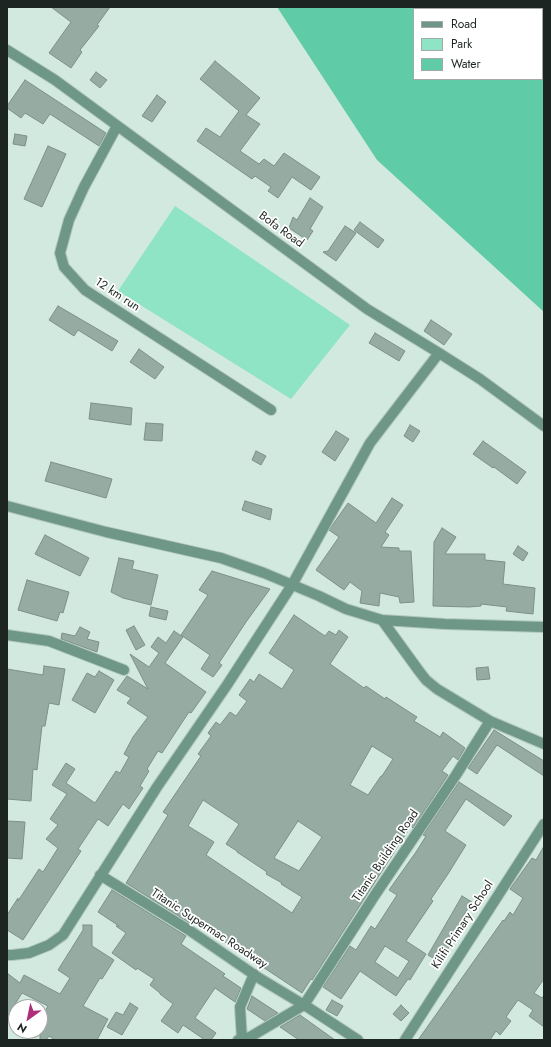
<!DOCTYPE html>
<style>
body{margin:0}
#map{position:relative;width:551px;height:1047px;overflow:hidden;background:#d2e9df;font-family:Jost,sans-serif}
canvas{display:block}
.frame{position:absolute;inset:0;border:8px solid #1c2521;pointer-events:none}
.legend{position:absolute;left:413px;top:8px;width:130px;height:72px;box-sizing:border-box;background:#fff;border:1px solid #a4a8a6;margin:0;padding:5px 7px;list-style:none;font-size:12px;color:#1c2521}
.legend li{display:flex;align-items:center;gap:8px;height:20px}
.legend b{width:20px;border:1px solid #a4a8a6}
.north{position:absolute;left:8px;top:999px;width:40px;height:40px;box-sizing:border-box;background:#fff;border:1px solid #a4a8a6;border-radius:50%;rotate:213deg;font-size:11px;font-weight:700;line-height:16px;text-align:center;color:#1c2521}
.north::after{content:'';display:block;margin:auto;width:14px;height:18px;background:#af2e7a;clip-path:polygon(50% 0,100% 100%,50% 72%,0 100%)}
</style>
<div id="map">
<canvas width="551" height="1047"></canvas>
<div class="frame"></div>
<ul class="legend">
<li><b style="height:5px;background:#6e9787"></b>Road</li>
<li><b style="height:11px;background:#8ee4c5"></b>Park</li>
<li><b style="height:11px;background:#60cba7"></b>Water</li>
</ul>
<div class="north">N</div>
</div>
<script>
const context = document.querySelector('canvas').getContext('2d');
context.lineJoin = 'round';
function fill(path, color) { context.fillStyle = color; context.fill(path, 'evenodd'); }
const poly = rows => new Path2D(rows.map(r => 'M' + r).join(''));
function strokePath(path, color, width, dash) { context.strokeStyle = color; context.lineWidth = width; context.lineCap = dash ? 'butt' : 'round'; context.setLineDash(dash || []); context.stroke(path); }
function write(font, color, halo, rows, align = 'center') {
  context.font = font + ' Jost,sans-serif'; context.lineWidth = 3.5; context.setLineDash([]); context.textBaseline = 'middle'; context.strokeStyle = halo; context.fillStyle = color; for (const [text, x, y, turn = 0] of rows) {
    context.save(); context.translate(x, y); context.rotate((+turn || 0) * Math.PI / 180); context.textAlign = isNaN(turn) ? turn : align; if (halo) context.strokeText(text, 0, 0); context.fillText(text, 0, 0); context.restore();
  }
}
const green = poly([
 [175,206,350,325,291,399,118,291]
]);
const water = poly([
 [277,7,544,7,544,312,377,160],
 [414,9,542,9,542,79,414,79]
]);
const building = poly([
 [51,7,110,7,97,25,99,26,80,50,82,52,71,68,49,53,71,22,51,7],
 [215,61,260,98,246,115,260,124,240,151,259,164,264,159,274,166,284,153,320,177,311,190,292,177,278,198,268,191,271,187,255,176,252,179,197,141,206,128,220,137,239,111,200,79,215,61],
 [96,72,107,80,100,88,90,80,96,72],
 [25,80,106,133,99,146,50,114,43,124,25,113,21,118,7,108,7,106,25,80],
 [157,95,166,102,152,122,142,116,157,95],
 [15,134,27,136,25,146,13,144,15,134],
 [48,146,66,154,42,207,24,199,48,146],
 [310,198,323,207,310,229,313,231,307,240,289,228,293,217,297,220,310,198],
 [360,222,384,240,378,248,354,230,360,222],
 [345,226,356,233,336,261,323,252,328,251,345,226],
 [58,306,118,341,112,351,78,330,74,336,49,320,58,306],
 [431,320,452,334,444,345,424,331,431,320],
 [375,333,405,351,399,361,369,343,375,333],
 [139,349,164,367,155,379,130,362,139,349],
 [91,403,132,408,131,425,89,419,91,403],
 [146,423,163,424,162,441,144,440,146,423],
 [410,425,420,431,413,442,404,436,410,425],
 [336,431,349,439,335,461,322,452,336,431],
 [483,441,526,472,517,484,494,467,493,468,473,454,483,441],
 [256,451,266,456,261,465,252,460,256,451],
 [51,462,112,479,106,498,45,481,51,462],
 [392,498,403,505,385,532,389,535,381,547,399,548,399,551,411,551,414,602,400,603,399,597,380,593,379,606,360,603,362,591,350,582,344,590,316,570,339,537,329,530,348,503,376,523,392,498],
 [245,501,272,509,270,520,242,510,245,501],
 [442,528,456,537,445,554,485,554,485,560,505,562,503,584,535,588,533,614,506,611,507,607,481,604,481,606,469,607,433,606,434,542,442,528],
 [45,535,89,558,80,576,35,554,45,535],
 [518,546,528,553,523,561,513,554,518,546],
 [119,558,134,561,132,569,158,575,151,605,123,598,111,592,119,558],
 [212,571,270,589,246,622,219,663,222,665,213,677,201,669,210,655,181,635,208,595,199,590,212,571],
 [27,580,69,592,63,613,60,612,57,621,18,610,27,580],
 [151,607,168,611,166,620,149,616,151,607],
 [294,615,325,636,329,631,336,635,339,630,348,637,330,664,364,688,366,686,385,699,386,697,417,717,414,721,437,735,440,737,443,732,465,748,458,760,453,756,442,771,448,775,413,828,411,826,312,980,311,979,302,993,195,922,193,925,126,883,168,815,163,812,201,756,198,754,211,736,208,733,216,722,220,725,230,712,236,716,247,701,239,695,250,679,254,682,259,674,282,689,294,670,269,653,294,615],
 [372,746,393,759,382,776,381,776,368,795,350,785,372,746],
 [203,800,239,824,226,844,237,851,237,852,267,872,266,874,282,883,281,884,302,897,292,913,206,855,214,842,188,826,203,800],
 [298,821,322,837,299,871,274,858,298,821],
 [134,626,145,645,136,650,126,630,134,626],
 [80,627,90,632,87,639,99,642,97,652,61,639,62,633,75,636,80,627],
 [174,631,183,637,165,663,206,692,191,713,189,712,162,753,158,751,147,769,149,771,140,786,143,788,129,809,123,804,108,826,98,819,78,849,81,851,23,940,7,930,7,915,18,898,18,901,39,869,43,872,58,848,46,839,58,825,50,819,67,794,52,785,66,763,75,769,66,783,95,803,116,771,120,773,129,757,124,754,133,737,148,717,127,703,131,698,117,690,127,676,148,689,130,654,149,667,159,653,151,647,158,637,166,643,174,631],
 [44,666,65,669,59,705,49,703,45,726,42,726,37,770,33,769,31,801,7,799,7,669,43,675,44,666],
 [488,667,490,679,477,680,476,668,488,667],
 [99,671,114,680,95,713,72,700,87,673,95,677,99,671],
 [494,730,544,761,544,776,497,745,477,774,468,768,494,730],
 [459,782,512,816,504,826,466,799,445,831,466,845,448,874,431,899,433,901,406,941,426,954,410,980,408,979,396,996,360,971,341,999,323,987,350,946,356,950,371,926,375,929,397,895,389,890,416,852,426,836,423,835,459,782],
 [385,946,409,961,398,978,375,962,385,946],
 [7,821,25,822,22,859,7,858,7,821],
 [544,846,544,979,534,993,542,998,544,995,544,1027,529,1016,533,1010,518,1000,506,1017,511,1021,500,1035,496,1031,490,1040,418,1040,503,920,504,921,510,912,513,915,523,898,510,889,532,858,536,860,544,846],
 [112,890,186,936,181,944,225,974,223,976,241,988,235,1002,215,988,195,1018,216,1033,211,1040,205,1040,183,1025,178,1033,161,1021,173,1004,160,994,160,993,150,985,154,979,137,968,136,970,112,953,126,933,116,926,119,926,98,912,112,890],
 [462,896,472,902,462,918,465,920,440,962,428,955,462,896],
 [83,925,92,925,92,946,114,960,102,979,100,978,83,1006,108,1019,97,1040,55,1040,49,1036,46,1040,40,1040,40,1019,48,1006,22,993,7,1017,7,973,20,983,24,975,60,994,70,978,58,970,83,930,83,925],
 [252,996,278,1013,265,1021,247,1009,252,996],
 [332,1000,343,1006,337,1016,326,1010,332,1000],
 [130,1003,138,1008,122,1035,107,1027,116,1012,123,1015,130,1003],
 [401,1005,409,1013,401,1021,393,1014,401,1005],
 [300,1015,335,1040,299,1040,280,1027,300,1015]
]);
const minor = poly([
 [7,50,55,80,367,309,439,353,480,379,544,426],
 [117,126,84,187,69,220,60,253,64,267,85,290,271,410],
 [7,506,106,532,221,558,264,573,319,596,346,609,382,620,445,624,544,627],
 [382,620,419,671,426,680,437,689,490,721,544,744],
 [7,635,49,641,124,670],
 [100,875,189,930,259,978,309,1008,358,1040],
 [7,955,12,955,29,953,49,945,63,935,157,787,227,685,292,585,370,443,439,353],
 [238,1040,250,1037,304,1005,375,895,456,775,490,721],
 [242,1040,240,1007,254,974],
 [405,1040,544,824]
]);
const streetNames = [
 ["Bofa Road",281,230,36],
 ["12 km run",117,295,33],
 ["Titanic Building Road",386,856,-56],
 ["Kilifi Primary School",463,925,-57],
 ["Titanic Supermac Roadway",209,929,33]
];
fill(green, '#8ee4c5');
fill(water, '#60cba7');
fill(building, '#96aca3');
strokePath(building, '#7b9188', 1);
strokePath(minor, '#b1c6bd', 12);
strokePath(minor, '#6e9787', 10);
write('12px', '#1c2521', '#fff', streetNames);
</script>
